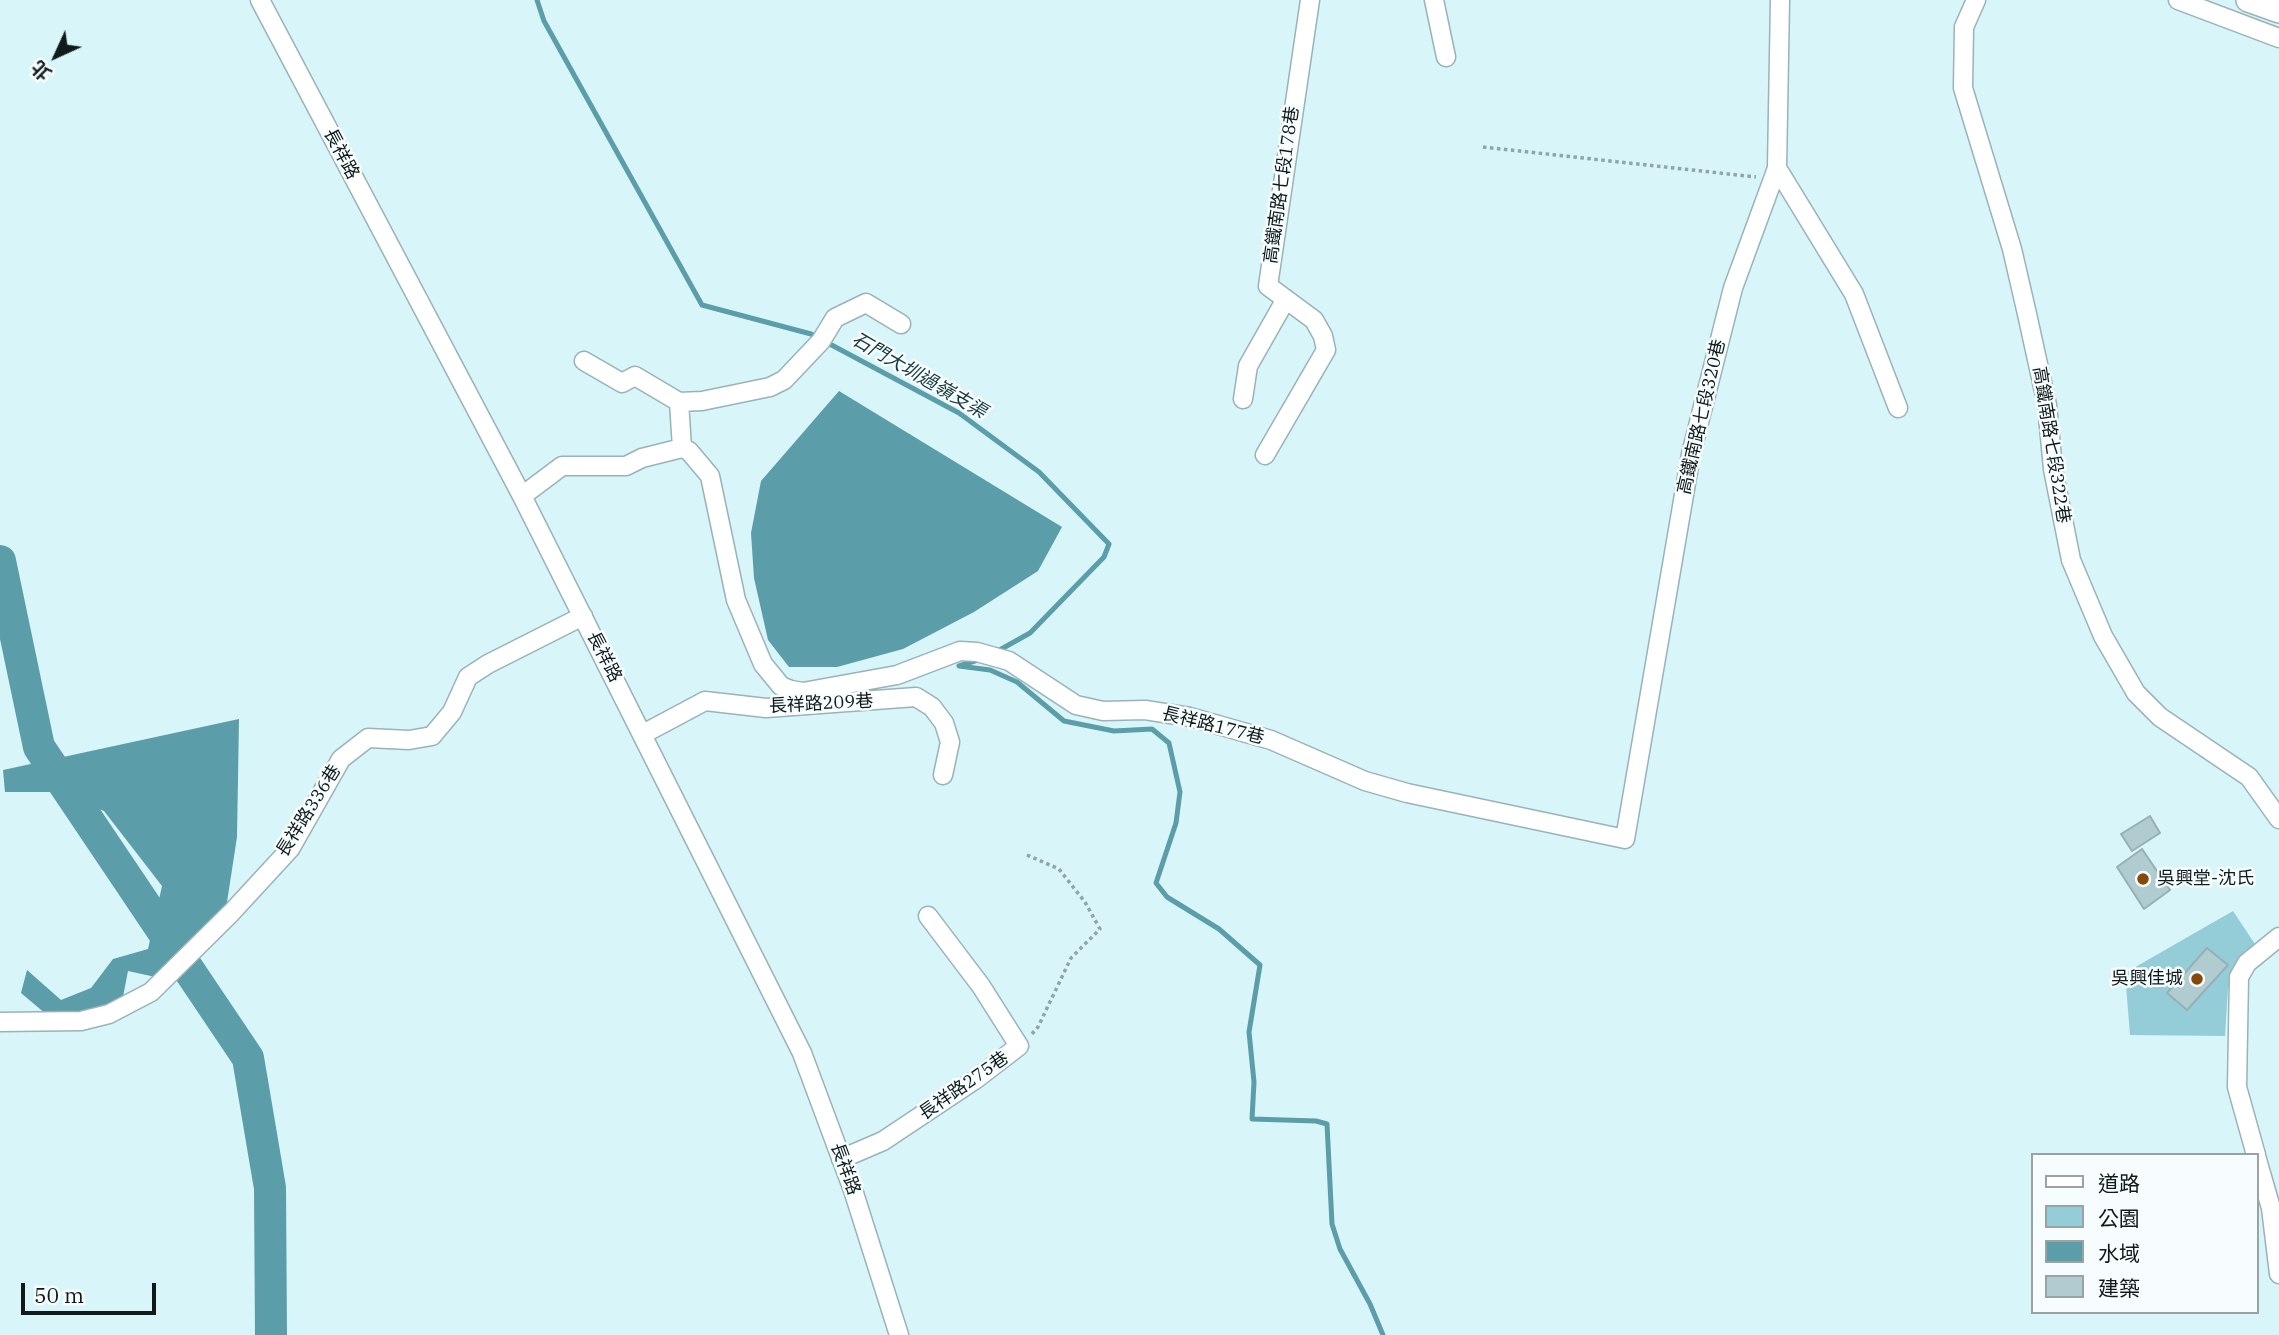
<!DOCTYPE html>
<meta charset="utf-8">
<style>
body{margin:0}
#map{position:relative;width:2279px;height:1335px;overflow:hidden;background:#d8f5f9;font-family:"IBM Plex Serif","Noto Sans TC",serif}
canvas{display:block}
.legend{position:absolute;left:2031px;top:1153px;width:228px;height:161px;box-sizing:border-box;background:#f7fdfe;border:2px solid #9ba2a3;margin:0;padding:9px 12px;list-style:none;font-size:21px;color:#101a1b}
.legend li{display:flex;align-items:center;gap:14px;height:35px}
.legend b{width:35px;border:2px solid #9ba2a3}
.north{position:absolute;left:21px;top:21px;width:70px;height:70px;-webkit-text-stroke:5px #f7fdfe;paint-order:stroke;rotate:225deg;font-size:19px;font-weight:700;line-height:28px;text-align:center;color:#101a1b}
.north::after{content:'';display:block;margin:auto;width:24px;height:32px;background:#101a1b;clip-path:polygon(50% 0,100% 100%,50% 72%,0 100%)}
.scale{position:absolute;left:21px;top:1283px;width:135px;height:32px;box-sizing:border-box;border:4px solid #101a1b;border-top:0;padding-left:9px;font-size:21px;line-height:24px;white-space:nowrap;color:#101a1b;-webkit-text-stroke:5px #f7fdfe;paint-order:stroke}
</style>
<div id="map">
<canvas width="2279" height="1335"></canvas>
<ul class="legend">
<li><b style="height:9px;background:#fff"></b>道路</li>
<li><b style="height:19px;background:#94cdd7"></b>公園</li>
<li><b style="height:19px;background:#5b9da8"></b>水域</li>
<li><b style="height:19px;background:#b1ccd0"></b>建築</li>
</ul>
<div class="north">北</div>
<div class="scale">50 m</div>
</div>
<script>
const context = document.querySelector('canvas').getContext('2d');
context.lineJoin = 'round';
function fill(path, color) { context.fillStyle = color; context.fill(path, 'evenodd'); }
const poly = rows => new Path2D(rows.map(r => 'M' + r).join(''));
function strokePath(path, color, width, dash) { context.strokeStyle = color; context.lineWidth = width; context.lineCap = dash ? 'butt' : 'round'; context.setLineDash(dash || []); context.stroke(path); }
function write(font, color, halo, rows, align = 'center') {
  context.font = font + ' "IBM Plex Serif","Noto Sans TC",serif'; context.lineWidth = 5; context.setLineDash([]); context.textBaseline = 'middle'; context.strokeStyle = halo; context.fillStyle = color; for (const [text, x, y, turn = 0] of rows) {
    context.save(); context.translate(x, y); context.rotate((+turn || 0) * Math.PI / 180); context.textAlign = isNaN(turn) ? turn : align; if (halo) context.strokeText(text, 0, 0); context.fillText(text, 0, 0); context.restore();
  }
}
const green = poly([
 [2233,911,2255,944,2228,988,2225,1036,2130,1035,2125,973]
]);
const water = poly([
 [839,391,1062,527,1038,571,974,612,903,649,837,667,789,667,768,640,754,578,751,533,761,481],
 [239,719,237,837,225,915,160,978,128,971,122,1002,59,1025,21,993,27,970,61,1000,91,988,113,959,148,949,162,886,104,811,58,792,5,792,3,770]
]);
const stream = poly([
 [537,0,544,21,702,305,811,334,959,413,1039,472,1109,544,1104,557,1030,633,996,652],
 [984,658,959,666,990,670,1017,682,1064,721,1114,731,1152,729,1169,743,1180,792,1176,823,1156,883,1167,897,1219,929,1260,965,1249,1032,1254,1082,1252,1119,1316,1121,1327,1124,1332,1224,1340,1249,1370,1304,1383,1335]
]);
const river = poly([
 [0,561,39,747,248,1058,270,1188,271,1335]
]);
const building = poly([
 [2150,816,2160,833,2132,851,2121,834,2150,816],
 [2142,849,2170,890,2144,909,2117,867,2142,849],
 [2207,948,2228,965,2187,1010,2167,993,2207,948]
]);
const path = poly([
 [1483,147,1756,177],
 [1027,855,1059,869,1085,902,1100,929,1071,958,1038,1027,1031,1035]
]);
const minor = poly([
 [260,0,522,496,802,1053,853,1190,899,1335],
 [1434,0,1446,57],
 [1976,0,1964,27,1963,88,2012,249,2027,314,2047,405,2053,469,2071,560,2103,636,2136,693,2160,717,2249,777,2279,819],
 [2178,0,2279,38],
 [1777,168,1854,294,1898,408],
 [584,361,622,383,635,376,679,402,702,401,770,387,784,380,821,341,835,318,866,303,901,324],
 [1243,399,1248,366,1286,299],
 [679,402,682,448],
 [1265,455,1326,350,1323,336,1314,320,1268,286,1310,0],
 [522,496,562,466,626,466,642,458,682,448,689,451,710,476,736,600,763,664,781,686,791,690,803,692,897,675,960,651,977,652,1009,661,1076,705,1103,711,1145,710,1190,717,1271,740,1365,781,1407,793,1625,839,1691,454,1733,288,1777,168,1780,0],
 [643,734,705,701,766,708,916,697,932,707,944,723,950,742,943,775],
 [0,1022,81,1021,109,1014,151,992,231,913,290,849,341,759,368,738,409,740,432,736,452,712,468,677,488,664,583,616],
 [2256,1155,2237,1087,2239,977,2247,963,2279,937],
 [2256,1156,2271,1208,2279,1274],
 [841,1159,883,1141,976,1079,1019,1046,981,986,928,916]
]);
const major = poly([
 [2248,0,2279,11]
]);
const markers = [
 [2143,879,7,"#864907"],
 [2197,979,7,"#864907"]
];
const streetNames = [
 ["長祥路",341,154,62],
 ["高鐵南路七段178巷",1282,185,-82],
 ["高鐵南路七段320巷",1702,417,-77],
 ["高鐵南路七段322巷",2051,445,81],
 ["長祥路",604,657,63],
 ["長祥路209巷",821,704,-3],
 ["長祥路177巷",1213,726,14],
 ["長祥路336巷",309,811,-58],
 ["長祥路275巷",964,1086,-35],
 ["長祥路",845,1169,70]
];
const poiNames = [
 ["吳興堂-沈氏",2157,879],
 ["吳興佳城",2183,979,"right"]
];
const waterNames = [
 ["石門大圳過嶺支渠",919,376,30]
];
fill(green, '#94cdd7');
fill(water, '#5b9da8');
strokePath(stream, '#5b9da8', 5);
strokePath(river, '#5b9da8', 32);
fill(building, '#b1ccd0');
strokePath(building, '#96b0b5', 2);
strokePath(minor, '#99b3b8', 21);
strokePath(major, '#99b3b8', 26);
strokePath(path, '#8fa5a8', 3.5, [3.5, 3.5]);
strokePath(minor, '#fff', 18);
strokePath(major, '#fff', 23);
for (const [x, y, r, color] of markers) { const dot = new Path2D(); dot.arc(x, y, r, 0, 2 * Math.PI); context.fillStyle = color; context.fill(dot); strokePath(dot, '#f7fdfe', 2.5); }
write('18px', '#101a1b', '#f7fdfe', streetNames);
write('18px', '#101a1b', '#f7fdfe', poiNames, 'left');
write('italic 19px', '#18393e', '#f7fdfe', waterNames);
</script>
